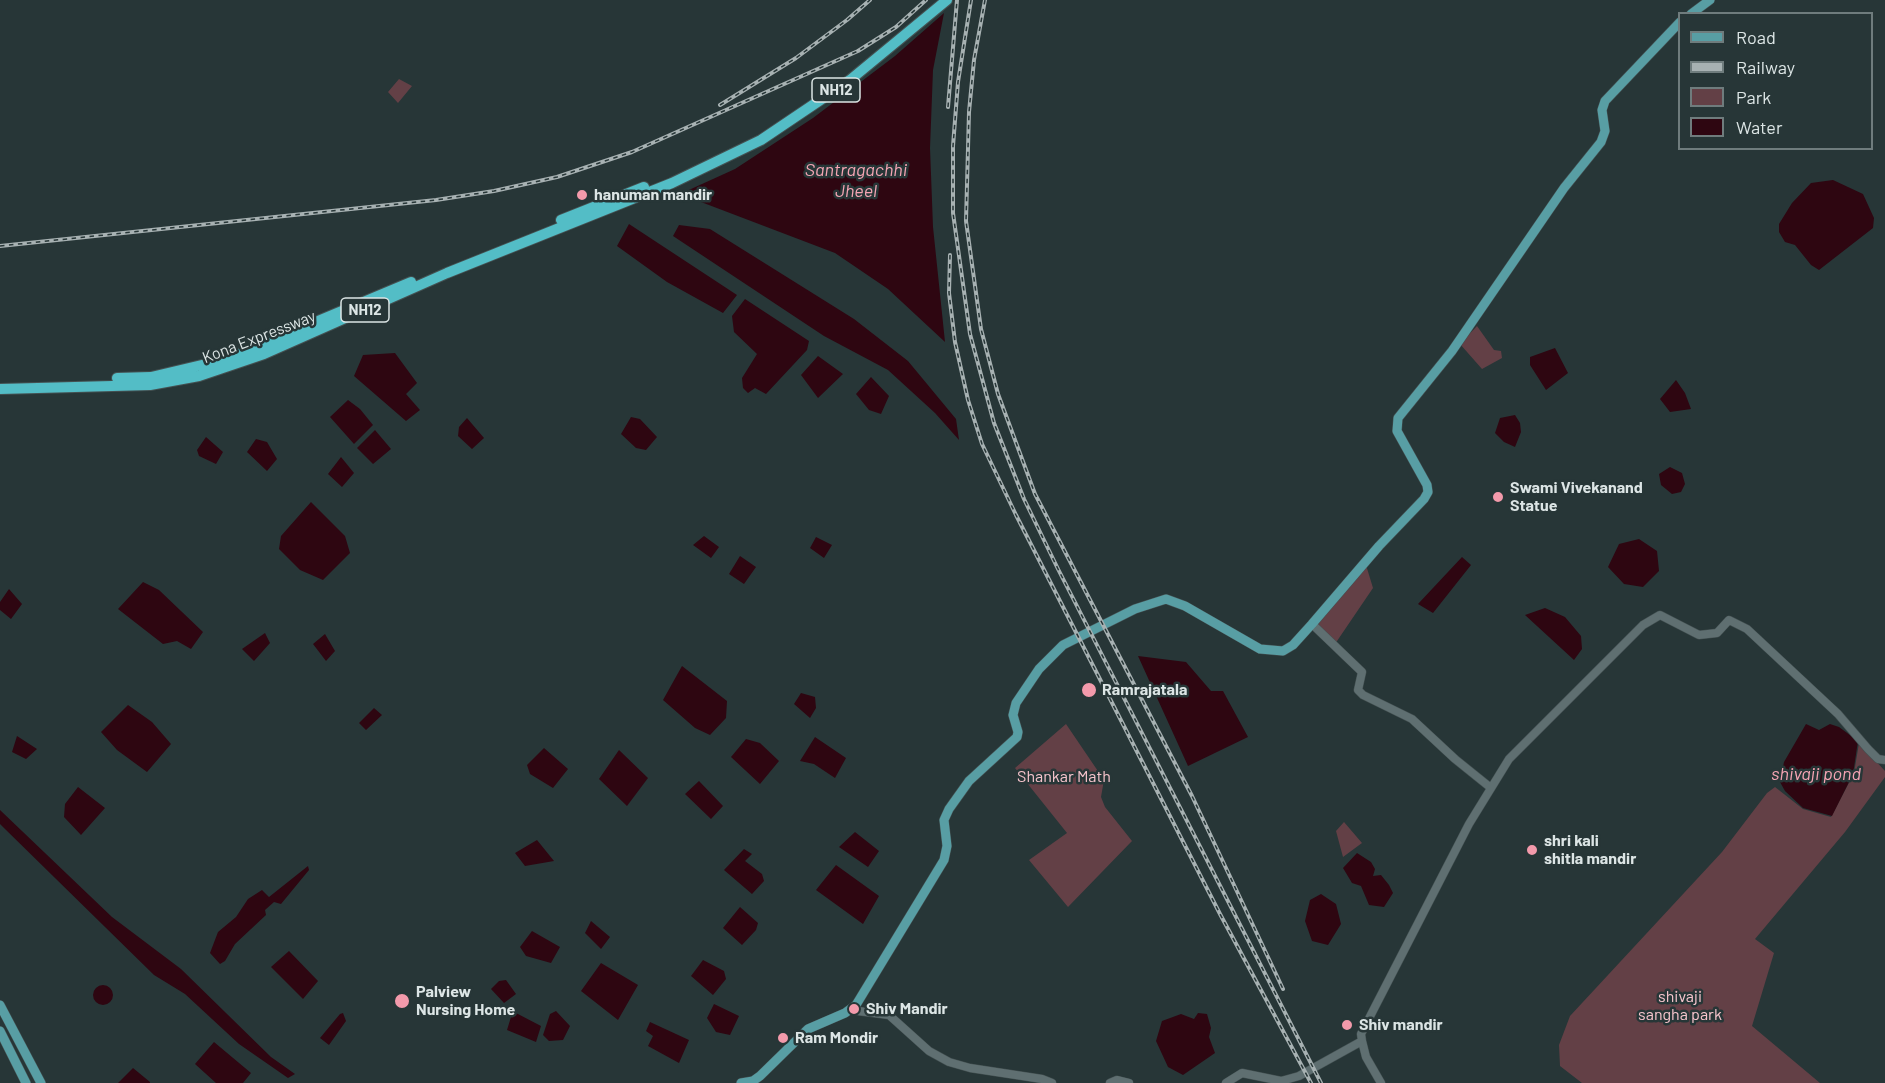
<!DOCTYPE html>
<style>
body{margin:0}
#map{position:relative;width:1885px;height:1083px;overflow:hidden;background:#273637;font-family:Barlow,sans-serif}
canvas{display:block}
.legend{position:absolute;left:1678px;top:12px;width:195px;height:138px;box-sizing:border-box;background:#273637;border:2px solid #6f7c7d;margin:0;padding:8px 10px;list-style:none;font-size:18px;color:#dce5e5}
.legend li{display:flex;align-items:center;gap:12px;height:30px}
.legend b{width:30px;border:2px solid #6f7c7d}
</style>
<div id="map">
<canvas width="1885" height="1083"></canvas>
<ul class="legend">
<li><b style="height:8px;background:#589ea4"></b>Road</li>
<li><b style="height:8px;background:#a7b1b2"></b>Railway</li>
<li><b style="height:16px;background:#634046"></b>Park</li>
<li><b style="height:16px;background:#2e0611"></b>Water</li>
</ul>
</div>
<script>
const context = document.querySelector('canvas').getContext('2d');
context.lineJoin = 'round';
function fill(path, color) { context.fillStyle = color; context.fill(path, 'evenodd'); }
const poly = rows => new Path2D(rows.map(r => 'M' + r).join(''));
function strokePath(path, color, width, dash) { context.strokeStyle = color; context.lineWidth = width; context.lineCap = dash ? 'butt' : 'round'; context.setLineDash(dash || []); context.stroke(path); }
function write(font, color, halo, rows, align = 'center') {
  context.font = font + ' Barlow,sans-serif'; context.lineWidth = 5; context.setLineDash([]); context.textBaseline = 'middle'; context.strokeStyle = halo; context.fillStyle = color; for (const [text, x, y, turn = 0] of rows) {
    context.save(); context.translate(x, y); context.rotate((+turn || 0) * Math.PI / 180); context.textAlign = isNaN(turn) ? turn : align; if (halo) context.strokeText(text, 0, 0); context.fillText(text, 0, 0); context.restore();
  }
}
const green = poly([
 [399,79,412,86,398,103,388,92],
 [1477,326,1494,350,1501,351,1502,358,1482,369,1460,344],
 [1366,565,1373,588,1335,644,1315,624],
 [1066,724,1104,780,1101,797,1105,807,1132,841,1068,907,1029,860,1067,833,1015,768],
 [1859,743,1885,771,1885,777,1845,832,1755,939,1774,953,1752,1026,1820,1083,1582,1083,1560,1066,1559,1045,1570,1016,1722,852,1767,793,1775,787,1803,809,1831,817,1854,773],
 [1344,822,1362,843,1343,857,1336,831]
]);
const water = poly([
 [944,13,933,70,930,148,933,227,945,342,888,289,835,253,680,194,735,169,813,118,895,56],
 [1833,180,1863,194,1874,218,1873,228,1819,270,1811,265,1795,245,1785,242,1779,232,1779,224,1792,203,1811,183],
 [629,224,737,295,723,313,667,282,617,246],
 [679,225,710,229,854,319,908,361,956,419,959,440,935,413,888,370,824,336,673,236],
 [745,299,809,341,807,350,766,394,755,388,748,393,743,388,742,378,757,354,734,332,732,316],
 [1555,348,1568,373,1546,390,1530,365,1530,357],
 [395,353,417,383,406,394,420,410,406,421,354,376,363,355],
 [818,356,843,374,818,398,801,375],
 [871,377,889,396,881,414,869,410,856,394],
 [1676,380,1685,393,1691,409,1670,412,1660,399],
 [348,400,360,409,373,425,354,444,330,417],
 [1515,415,1520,423,1521,432,1515,447,1504,442,1495,433,1500,418],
 [631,417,640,419,657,437,646,450,636,448,621,434],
 [467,418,484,438,472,449,458,436,459,427],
 [375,430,391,449,373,464,357,448],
 [206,437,223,452,216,464,199,456,197,450],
 [256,439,267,442,277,459,267,471,247,452],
 [341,457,354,473,342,487,328,474],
 [1670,467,1682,473,1685,484,1681,492,1672,494,1661,485,1659,474],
 [311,502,345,536,350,553,323,580,300,570,279,549,281,536],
 [704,536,719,547,711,558,693,545],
 [816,537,832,545,824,558,810,548],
 [1639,539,1657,551,1659,571,1643,587,1624,584,1608,567,1619,544],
 [740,556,756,567,744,584,729,574],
 [1462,557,1471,565,1433,613,1418,604],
 [143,582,159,590,203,632,191,649,177,641,163,644,118,609],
 [9,589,22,604,11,619,0,610,0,602],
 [1545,608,1565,617,1581,636,1582,649,1574,660,1525,615],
 [265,633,270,643,254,661,242,649],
 [325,634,335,651,326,661,313,644],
 [1138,656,1186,662,1211,691,1223,691,1248,737,1188,766],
 [682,666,727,701,726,718,710,735,695,728,663,700],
 [801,693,815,697,816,708,810,718,794,704],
 [128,705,152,722,171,744,147,772,117,750,101,732],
 [374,708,382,715,366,730,359,723],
 [1806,724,1819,730,1830,724,1839,727,1858,741,1853,774,1832,816,1803,808,1785,791,1780,782,1784,762],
 [17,736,37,749,26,759,12,752],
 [815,737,846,758,835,778,814,764,800,761],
 [746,739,760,743,779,761,760,784,731,757],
 [544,748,568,769,553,788,530,774,527,765],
 [619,750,648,778,627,806,599,779],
 [699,781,723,806,711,819,685,794],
 [78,787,105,808,81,835,64,817,65,804],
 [0,810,112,917,181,969,271,1057,295,1074,288,1078,239,1044,185,994,154,975,4,828,0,824],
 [855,832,879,851,868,867,839,847],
 [537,840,554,861,525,866,515,853],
 [744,849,752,854,745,861,762,874,764,881,752,894,724,870],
 [1357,853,1371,862,1375,869,1373,876,1381,875,1389,885,1393,893,1384,907,1369,905,1361,886,1352,883,1343,868],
 [836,865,879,896,863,924,816,890],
 [308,866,309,870,281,904,274,902,265,910,266,915,235,944,225,961,220,964,210,953,218,932,236,917,248,899,262,890,269,897],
 [1321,894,1336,904,1341,924,1328,945,1312,941,1305,921,1310,900],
 [740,907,758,923,756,930,742,945,723,928],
 [591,921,610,937,601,949,585,933],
 [532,931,560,947,551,963,526,956,520,947],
 [289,951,318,981,303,999,271,967],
 [703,960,724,971,726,979,713,995,691,976],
 [601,963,638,985,618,1020,581,991],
 [506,980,516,994,504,1003,491,989,499,981],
 '93 995a10 10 0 1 1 20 0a10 10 0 1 1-20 0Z',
 [714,1004,739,1016,730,1035,716,1032,707,1018],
 [556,1011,570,1026,563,1040,549,1041,543,1035,550,1014],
 [343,1013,346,1021,329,1045,320,1038,340,1014],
 [516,1013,541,1026,536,1042,507,1030,511,1017],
 [1198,1013,1207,1014,1211,1028,1209,1037,1215,1053,1183,1075,1168,1067,1156,1041,1162,1021,1181,1014,1194,1019],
 [650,1022,689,1040,679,1063,648,1046,653,1036,646,1031],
 [214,1042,251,1073,243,1083,216,1083,195,1064],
 [133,1068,150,1082,150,1083,118,1083]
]);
const minor = poly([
 [1312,624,1362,672,1358,690,1363,695,1412,719,1455,759,1491,788],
 [850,1010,889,1015,929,1051,949,1062,970,1068,1042,1079,1052,1083],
 [1362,1041,1366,1057,1381,1083],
 [1110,1083,1117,1080,1129,1083],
 [1226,1083,1242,1073,1281,1081,1299,1076,1362,1041,1361,1034,1469,824,1509,759,1643,625,1660,615,1699,635,1717,633,1729,620,1747,629,1838,714,1868,749,1878,759,1885,760]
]);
const major = poly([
 [1691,14,1710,0],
 [0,1005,41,1083],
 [0,1031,26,1083],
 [741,1083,753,1081,760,1076,808,1029,845,1013,856,1005,944,860,947,846,944,820,949,809,969,781,1017,737,1018,732,1013,715,1016,703,1039,669,1063,645,1135,609,1166,599,1185,606,1260,649,1283,651,1293,645,1312,624,1379,546,1424,499,1428,492,1427,485,1397,431,1398,418,1452,351,1564,188,1601,142,1605,131,1602,110,1605,101,1680,22]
]);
const highway = poly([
 [561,220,644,187],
 [117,378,151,377,227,359,411,282],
 [0,389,150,385,199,376,264,354,447,273,672,183,761,140,850,80,947,0]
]);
const rail = poly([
 [971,0,958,82,953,146,953,213,970,334,994,423,1024,499,1058,569,1321,1083],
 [985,0,974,60,969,112,966,221,981,329,998,394,1035,494,1192,796,1283,989],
 [720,105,796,58,847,20,870,0],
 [948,107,957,0],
 [0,246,436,200,494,191,557,177,632,152,858,51,896,27,926,0],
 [950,255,949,293,955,342,968,400,982,444,1016,515,1220,914,1311,1083]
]);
const markers = [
 [582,195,6,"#f39aab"],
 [1498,497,6,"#f39aab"],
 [1089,690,8,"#f39aab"],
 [1532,850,6,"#f39aab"],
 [402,1001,8,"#f39aab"],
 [854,1009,6,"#f39aab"],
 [1347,1025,6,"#f39aab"],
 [783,1038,6,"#f39aab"]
];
const shields = [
 [836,90,48],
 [365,310,48]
];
const shieldNames = [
 ["NH12",836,90],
 ["NH12",365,310]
];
const poiNames = [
 ["hanuman mandir",594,195],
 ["Swami Vivekanand",1510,488],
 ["Statue",1510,506],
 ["Ramrajatala",1102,690],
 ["shri kali",1544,841],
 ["shitla mandir",1544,859],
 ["Palview",416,992],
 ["Nursing Home",416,1010],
 ["Shiv Mandir",866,1009],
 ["Shiv mandir",1359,1025],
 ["Ram Mondir",795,1038]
];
const streetNames = [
 ["Kona Expressway",259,337,-21]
];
const parkNames = [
 ["Shankar Math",1064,777],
 ["shivaji",1680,997],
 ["sangha park",1680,1015]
];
const waterNames = [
 ["Santragachhi",856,170],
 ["Jheel",856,191],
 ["shivaji pond",1816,774]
];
fill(green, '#634046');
fill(water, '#2e0611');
strokePath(minor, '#445152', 9);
strokePath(major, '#445152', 10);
strokePath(highway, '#445152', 12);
strokePath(minor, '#5f6f71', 8);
strokePath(major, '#589ea4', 9);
strokePath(highway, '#53bdc6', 10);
strokePath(rail, '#a7b1b2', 4);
strokePath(rail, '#273637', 1.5, [4.5]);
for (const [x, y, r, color] of markers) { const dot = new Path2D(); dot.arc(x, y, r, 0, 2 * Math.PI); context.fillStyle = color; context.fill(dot); strokePath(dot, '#273637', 2); }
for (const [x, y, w] of shields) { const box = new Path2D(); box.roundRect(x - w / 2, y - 12, w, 24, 4.5); context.fillStyle = '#273637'; context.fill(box); strokePath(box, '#dce5e5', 1.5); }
write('bold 15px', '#dce5e5', null, shieldNames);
write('bold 16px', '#dce5e5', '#273637', poiNames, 'left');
write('16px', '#dce5e5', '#273637', streetNames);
write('16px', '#f7c5cd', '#273637', parkNames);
write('italic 18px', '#f5a5b4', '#273637', waterNames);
</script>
